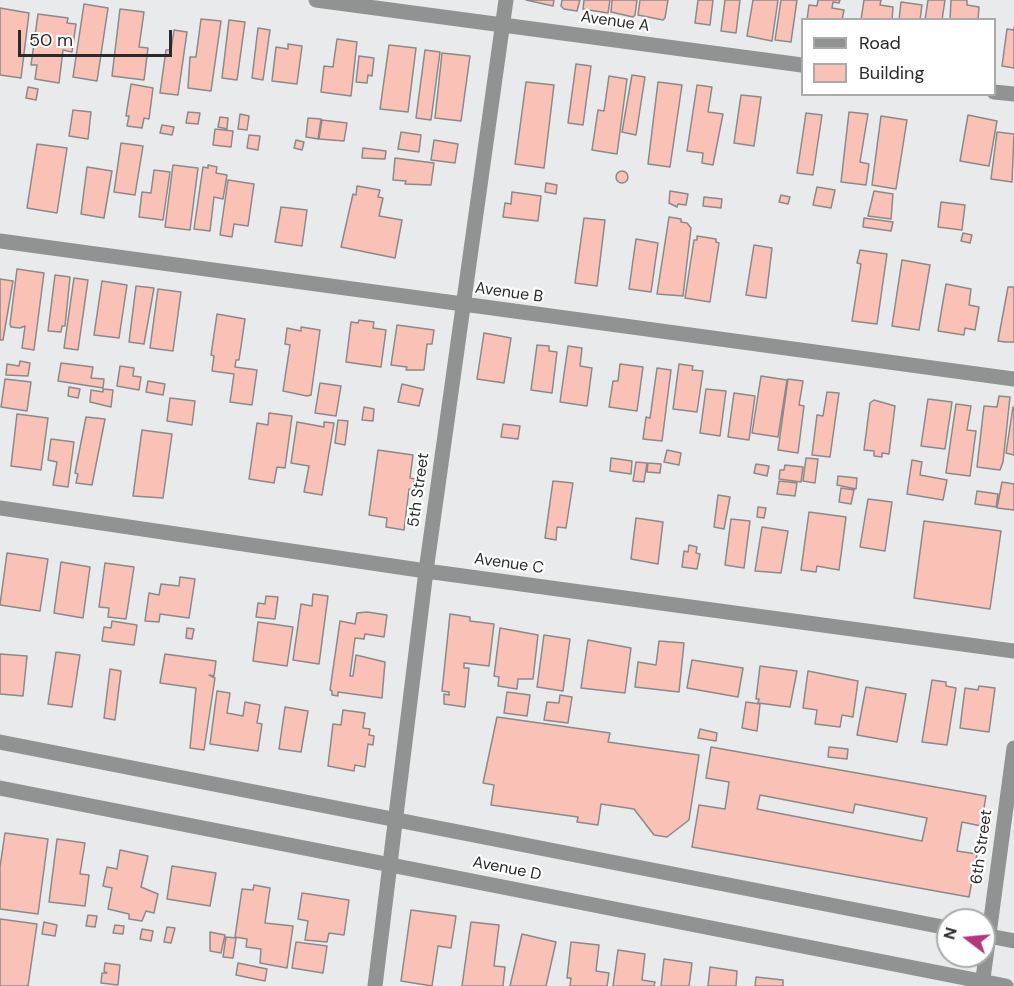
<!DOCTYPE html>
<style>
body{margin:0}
#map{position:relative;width:1014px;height:986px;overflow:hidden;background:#e8eaeb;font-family:"DM Sans",sans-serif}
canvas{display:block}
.legend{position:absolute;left:801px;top:18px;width:195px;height:78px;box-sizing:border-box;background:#fff;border:2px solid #aaa;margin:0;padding:8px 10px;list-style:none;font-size:18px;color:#2a2a2b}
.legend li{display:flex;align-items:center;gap:12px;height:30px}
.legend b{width:30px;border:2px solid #aaa}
.north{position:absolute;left:936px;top:908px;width:60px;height:60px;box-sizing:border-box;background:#fff;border:2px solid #aaa;border-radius:50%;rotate:286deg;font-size:16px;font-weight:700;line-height:24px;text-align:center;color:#2a2a2b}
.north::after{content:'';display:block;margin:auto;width:21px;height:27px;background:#b5347e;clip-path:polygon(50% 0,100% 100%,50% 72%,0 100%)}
.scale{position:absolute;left:18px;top:30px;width:154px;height:27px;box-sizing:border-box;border:3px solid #2a2a2b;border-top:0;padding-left:8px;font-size:18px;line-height:21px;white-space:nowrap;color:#2a2a2b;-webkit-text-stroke:4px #fff;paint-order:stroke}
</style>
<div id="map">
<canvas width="1014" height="986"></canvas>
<ul class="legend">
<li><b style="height:8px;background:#919292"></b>Road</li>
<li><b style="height:16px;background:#fac1b6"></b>Building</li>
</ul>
<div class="north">N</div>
<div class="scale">50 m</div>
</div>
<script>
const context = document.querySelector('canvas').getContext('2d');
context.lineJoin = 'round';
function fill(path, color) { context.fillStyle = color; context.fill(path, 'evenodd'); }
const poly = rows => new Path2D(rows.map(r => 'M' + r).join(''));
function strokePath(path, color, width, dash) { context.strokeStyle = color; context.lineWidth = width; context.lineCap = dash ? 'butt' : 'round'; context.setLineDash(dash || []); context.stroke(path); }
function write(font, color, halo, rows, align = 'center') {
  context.font = font + ' "DM Sans",sans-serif'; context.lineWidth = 4.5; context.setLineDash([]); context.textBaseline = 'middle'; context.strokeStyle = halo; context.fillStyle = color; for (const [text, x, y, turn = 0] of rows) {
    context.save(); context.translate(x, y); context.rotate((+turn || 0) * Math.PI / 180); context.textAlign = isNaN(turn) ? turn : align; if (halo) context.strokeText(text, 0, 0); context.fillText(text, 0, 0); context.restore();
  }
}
const building = poly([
 [526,0,554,0,553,6,526,0],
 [562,0,580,0,577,11,564,9,561,6,562,0],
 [584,0,610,0,608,13,583,9,584,0],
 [612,0,637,0,635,15,633,17,611,12,612,0],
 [640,0,668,0,665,18,663,20,638,15,640,0],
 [698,0,713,0,710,25,695,23,698,0],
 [725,0,740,0,736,33,721,31,725,0],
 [753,0,778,0,772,41,747,36,753,0],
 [781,0,797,0,791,42,775,40,781,0],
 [818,0,840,0,839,3,833,2,832,8,844,10,842,20,807,20,809,5,817,6,818,0],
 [864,0,881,0,880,5,893,7,892,20,861,20,864,0],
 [928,0,945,0,942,20,925,20,928,0],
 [951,0,967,0,967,5,979,7,978,20,950,20,951,0],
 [901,2,922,5,920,20,899,20,901,2],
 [84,4,108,8,97,81,73,77,84,4],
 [0,8,29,13,21,78,0,75,0,8],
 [120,9,144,12,139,47,148,48,144,80,112,76,120,9],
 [38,14,68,18,67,23,76,24,72,52,63,50,59,83,35,79,37,65,31,65,38,14],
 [201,19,221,21,211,91,188,88,190,57,196,57,201,19],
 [229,20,245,22,237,80,222,78,229,20],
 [1014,27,1014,68,1002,66,1007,29,1014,30,1014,27],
 [258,28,270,30,263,80,252,78,258,28],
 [174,30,187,32,178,95,160,93,166,50,171,50,174,30],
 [337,39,357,42,351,96,321,92,324,66,333,67,337,39],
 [288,44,302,46,297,84,272,81,276,47,288,49,288,44],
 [389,45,416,48,408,112,380,109,389,45],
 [425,50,440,52,431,120,416,118,425,50],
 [442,53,470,56,461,121,435,118,442,53],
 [359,56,374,58,372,76,368,75,367,83,356,82,359,56],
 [576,64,591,66,583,125,568,123,576,64],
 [632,75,645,77,636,135,622,132,632,75],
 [609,76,627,79,617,154,592,150,598,110,604,111,609,76],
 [526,82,554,85,544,168,515,164,526,82],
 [658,82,682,85,670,167,648,164,658,82],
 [131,84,153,88,149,119,144,118,142,128,127,126,129,116,126,116,131,84],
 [697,85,712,87,708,112,723,114,713,165,702,163,703,153,687,151,697,85],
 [28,87,38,89,36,100,26,98,28,87],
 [741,95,761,97,754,146,734,143,741,95],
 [73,110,91,112,88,139,69,136,73,110],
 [188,112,200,113,198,124,186,123,188,112],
 [849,112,868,114,860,162,869,164,866,185,841,182,849,112],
 [806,113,822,115,813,175,797,173,806,113],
 [240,114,249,116,247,130,238,129,240,114],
 [968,115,997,121,989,166,960,161,968,115],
 [881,116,907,120,896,189,872,185,881,116],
 [220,117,228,118,227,129,218,127,220,117],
 [308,118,321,119,318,139,306,137,308,118],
 [322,120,347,123,344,141,319,139,322,120],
 [162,125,174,127,172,135,160,133,162,125],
 [215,129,233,131,231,147,213,145,215,129],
 [401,132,421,135,419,152,398,149,401,132],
 [997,132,1014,134,1012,182,991,179,997,132],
 [249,135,260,136,258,150,247,148,249,135],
 [296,140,304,142,302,150,294,148,296,140],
 [434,140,458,144,455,163,431,160,434,140],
 [121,143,143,146,135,195,114,192,121,143],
 [37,144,67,148,57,213,27,208,37,144],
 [363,148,386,151,385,159,362,158,363,148],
 [395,158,434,163,431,185,405,184,406,181,393,180,395,158],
 [173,165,198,168,190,230,165,227,173,165],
 [208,165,217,167,216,173,227,175,223,199,214,197,210,231,194,229,203,167,208,168,208,165],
 [87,167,112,171,104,218,81,214,87,167],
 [154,170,170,172,163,220,139,217,142,192,151,193,154,170],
 '616 177a6 6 0 1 1 12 0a6 6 0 1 1-12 0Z',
 [228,180,254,184,248,226,234,224,232,237,220,235,228,180],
 [546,183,557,185,556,194,545,192,546,183],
 [357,186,380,190,378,197,383,198,379,216,402,220,395,258,341,247,353,194,356,195,357,186],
 [817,187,835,190,831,208,813,205,817,187],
 [670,191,688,194,686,205,678,204,677,207,669,203,670,191],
 [874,191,893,194,891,219,868,216,874,191],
 [512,192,541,196,538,221,503,217,505,203,511,204,512,192],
 [781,195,790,197,788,204,779,202,781,195],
 [704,197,722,199,721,208,703,206,704,197],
 [941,202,965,205,962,230,938,227,941,202],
 [281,207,307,210,302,246,275,242,281,207],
 [669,217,681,219,681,222,687,223,691,228,683,296,657,294,669,217],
 [584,218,605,220,597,286,575,283,584,218],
 [864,218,893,222,891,231,863,227,864,218],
 [963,233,972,235,970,243,961,241,963,233],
 [697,236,716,239,716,242,719,243,710,302,685,298,694,240,697,240,697,236],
 [636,239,658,243,651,292,629,289,636,239],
 [754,245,772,248,766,298,746,295,754,245],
 [860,250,887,254,877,324,852,321,861,264,857,263,860,250],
 [902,260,930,265,919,330,892,326,902,260],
 [17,269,44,273,34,350,22,348,25,326,20,328,11,327,10,324,17,269],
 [55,275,70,277,65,326,62,326,61,332,48,331,55,275],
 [74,278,88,280,78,350,64,348,74,278],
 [0,279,13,281,3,340,0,340,0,279],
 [102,281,127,285,119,338,94,335,102,281],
 [946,284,971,289,969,305,979,307,975,330,965,328,964,335,938,331,946,284],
 [136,286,154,288,144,344,129,342,136,286],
 [1008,287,1014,287,1014,342,1005,342,998,341,1008,287],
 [158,289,181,292,173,351,150,348,158,289],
 [217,314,245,319,239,360,236,360,235,367,257,370,252,405,230,402,234,374,212,371,214,356,211,355,217,314],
 [359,320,374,322,373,328,386,330,381,367,346,362,351,322,358,323,359,320],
 [397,325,434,330,432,344,427,344,424,370,406,370,407,367,391,365,397,325],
 [301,327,320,330,311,395,307,396,283,391,290,345,285,344,287,328,301,331,301,327],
 [484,333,511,338,504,383,477,379,484,333],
 [537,345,549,346,549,351,557,352,552,393,531,390,537,345],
 [568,346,582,348,580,366,592,368,587,406,560,402,568,346],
 [20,361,30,363,28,376,6,375,7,364,19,366,20,361],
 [61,363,93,367,91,378,104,379,103,388,58,381,61,363],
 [620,364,643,367,637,411,609,407,613,381,618,381,620,364],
 [679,364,693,366,692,370,703,371,697,412,673,409,679,364],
 [120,366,134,368,133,376,141,377,139,390,117,386,120,366],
 [657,368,671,370,662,441,643,439,646,417,650,418,657,368],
 [761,376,787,380,778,437,752,433,761,376],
 [5,379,31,382,27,411,1,407,5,379],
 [788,379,803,381,799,405,804,406,798,453,778,450,788,379],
 [148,381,165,384,163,395,146,392,148,381],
 [320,383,341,386,336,416,315,413,320,383],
 [402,384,423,389,419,406,398,402,402,384],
 [69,387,80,389,78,398,68,396,69,387],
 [103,389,113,390,111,407,90,402,91,390,103,392,103,389],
 [706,389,726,391,720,436,700,433,706,389],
 [827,392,839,393,830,457,812,455,817,415,823,416,827,392],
 [734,393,755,396,749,440,728,437,734,393],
 [999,396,1010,397,1003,462,1000,470,977,467,984,406,997,407,999,396],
 [170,398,195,401,192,425,167,421,170,398],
 [928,399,952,402,945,449,921,446,928,399],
 [874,400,895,406,889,454,882,453,882,457,874,456,874,451,864,450,870,403,874,400],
 [956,404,971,406,967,430,976,431,970,476,946,473,956,404],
 [364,407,374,409,373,421,362,420,364,407],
 [1013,407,1014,408,1014,455,1006,453,1013,407],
 [269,413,292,416,285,468,277,467,274,483,249,479,257,423,268,425,269,413],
 [17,414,48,418,41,470,11,466,17,414],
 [86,417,105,419,92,485,76,483,78,474,75,473,86,417],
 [338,420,348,421,345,445,335,443,338,420],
 [297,422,324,427,324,422,334,423,322,495,304,492,309,466,291,463,297,422],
 [503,424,520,426,518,439,501,437,503,424],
 [142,430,172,434,163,498,133,496,142,430],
 [51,439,74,442,68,487,53,485,57,462,48,460,51,439],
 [378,450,413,455,410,478,415,479,413,489,409,489,404,530,386,527,387,518,369,515,378,450],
 [667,450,681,453,679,465,664,462,667,450],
 [611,458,632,461,631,474,610,471,611,458],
 [806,458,818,459,815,483,803,481,806,458],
 [912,460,922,462,920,475,947,480,943,500,907,494,912,460],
 [636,462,647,463,644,482,633,481,636,462],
 [648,463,661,464,660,473,647,472,648,463],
 [756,464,769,466,767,476,754,473,756,464],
 [785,465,803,467,801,482,779,479,780,470,784,470,785,465],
 [838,476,857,478,856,489,837,485,838,476],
 [553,481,573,483,566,528,557,527,556,540,545,538,553,481],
 [779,481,797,483,795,496,777,494,779,481],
 [1002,482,1014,484,1014,510,997,508,1002,482],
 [841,488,854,490,851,504,839,502,841,488],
 [977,491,998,494,996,507,975,504,977,491],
 [718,495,730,497,724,529,714,527,718,495],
 [868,499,892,502,885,551,860,547,868,499],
 [758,507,766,508,764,518,757,517,758,507],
 [809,512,846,517,839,570,817,566,816,572,801,570,809,512],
 [636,518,663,522,658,564,631,559,636,518],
 [731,519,750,521,744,568,725,565,731,519],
 [924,521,1001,531,990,609,914,598,924,521],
 [762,527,788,531,781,573,755,571,762,527],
 [689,545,697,547,696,553,700,554,697,569,682,567,684,551,688,552,689,545],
 [7,553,48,559,40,611,0,605,7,553],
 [61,562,90,567,83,618,54,613,61,562],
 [105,563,134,567,126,619,108,617,109,608,99,607,105,563],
 [180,577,195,579,189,618,160,614,159,622,145,621,149,593,159,595,161,584,179,586,180,577],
 [313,594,328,596,319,664,293,660,301,604,312,606,313,594],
 [266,596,278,597,275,619,256,617,258,603,265,604,266,596],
 [367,612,387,615,384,637,365,634,364,639,355,638,350,676,353,676,356,655,385,662,382,698,338,692,338,696,332,695,332,691,330,690,340,621,355,624,357,613,367,612],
 [450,614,470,617,470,621,494,624,489,666,464,663,464,668,469,668,465,707,444,704,444,694,449,695,449,692,442,691,450,614],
 [112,621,137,625,134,645,102,641,104,627,111,628,112,621],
 [258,622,293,627,287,666,253,661,258,622],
 [187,628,194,629,192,639,186,638,187,628],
 [500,628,538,635,533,679,518,679,517,689,498,686,499,677,494,676,500,628],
 [544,635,570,639,563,691,537,687,544,635],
 [588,640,631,648,625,693,581,688,588,640],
 [659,641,684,643,679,692,635,687,638,662,656,665,659,641],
 [56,652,80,655,72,707,48,704,56,652],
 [0,654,27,656,23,696,0,694,0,654],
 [165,654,216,661,214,676,209,675,215,678,204,750,190,748,196,688,160,683,165,654],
 [692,660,743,668,738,697,687,688,692,660],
 [760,666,797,671,790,707,758,703,759,699,756,699,760,666],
 [110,669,121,671,115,720,104,718,110,669],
 [808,671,858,681,853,717,842,715,840,727,815,724,817,710,803,708,808,671],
 [932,680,946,682,946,686,956,688,947,745,922,742,932,680],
 [979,686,995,688,989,732,960,728,965,688,978,690,979,686],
 [866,687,906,694,897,742,857,735,866,687],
 [217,691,230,693,227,713,243,716,245,702,260,705,257,723,262,724,258,751,210,744,217,691],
 [507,692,530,695,527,716,504,713,507,692],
 [560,695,572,697,568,723,544,720,547,702,559,703,560,695],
 [746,702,760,704,757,731,742,728,746,702],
 [285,707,308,711,301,752,279,749,285,707],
 [343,710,365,713,363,728,370,729,369,735,374,736,373,745,368,744,365,767,355,765,354,771,328,766,333,724,341,725,343,710],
 [497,717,610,733,608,742,699,755,689,820,667,837,654,835,634,809,601,804,598,825,577,822,578,817,491,805,494,785,483,783,497,717],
 [700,729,717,733,716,741,698,738,700,729],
 [711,747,986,796,981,826,962,822,957,851,977,854,969,897,692,847,699,805,725,809,729,782,706,778,711,747],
 [760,795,853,813,855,804,927,818,922,841,757,809,760,795],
 [829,747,848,749,847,759,828,757,829,747],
 [5,833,48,839,38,914,0,909,0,867,5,833],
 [57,839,85,843,80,874,89,875,85,906,49,902,57,839],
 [120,850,148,856,141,887,158,894,154,913,146,911,142,921,129,919,129,914,108,909,112,888,103,886,107,867,117,869,120,850],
 [172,866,216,873,210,906,167,899,172,866],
 [254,885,270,888,265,923,293,926,287,968,260,963,261,949,246,947,247,939,235,937,242,889,253,890,254,885],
 [302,893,349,900,344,935,329,933,327,942,305,940,308,921,298,919,302,893],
 [411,910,456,916,451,948,438,946,432,986,401,981,411,910],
 [88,915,97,916,95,927,86,926,88,915],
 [0,919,37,924,28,986,0,986,0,919],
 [44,922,57,925,55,936,42,934,44,922],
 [471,922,499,925,494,966,505,967,503,986,462,986,471,922],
 [115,925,124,926,123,934,113,933,115,925],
 [167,927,175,928,171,943,164,942,167,927],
 [142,929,153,931,151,941,140,939,142,929],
 [210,932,225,935,221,953,210,951,210,932],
 [522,934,556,942,546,986,510,986,522,934],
 [226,937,236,938,233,958,223,957,226,937],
 [296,942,327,946,323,973,292,968,296,942],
 [571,942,599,945,596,971,609,973,607,986,570,986,571,978,567,978,571,942],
 [618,950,645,954,642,980,655,982,654,986,613,986,618,950],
 [664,959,692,963,689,986,661,986,664,959],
 [105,963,120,965,118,985,101,983,102,973,107,973,104,971,105,963],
 [238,963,267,969,265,981,236,975,238,963],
 [710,967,737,971,736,986,708,986,710,967],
 [756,977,783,980,783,986,755,986,756,977]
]);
const minor = poly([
 [316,0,802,65],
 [994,92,1014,94],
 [0,241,1014,379],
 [0,508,426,571,1014,651],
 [0,742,948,928],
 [0,788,1006,986],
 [984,935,1014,941],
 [375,986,426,571,506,0],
 [982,986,1014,748]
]);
const streetNames = [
 ["Avenue A",615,22,8],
 ["Avenue B",509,293,8],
 ["5th Street",419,490,-82],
 ["Avenue C",509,564,8],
 ["6th Street",982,847,-82],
 ["Avenue D",507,869,11]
];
fill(building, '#fac1b6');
strokePath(building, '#8b8989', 1.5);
strokePath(minor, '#919292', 15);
write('16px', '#2a2a2b', '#fff', streetNames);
</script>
